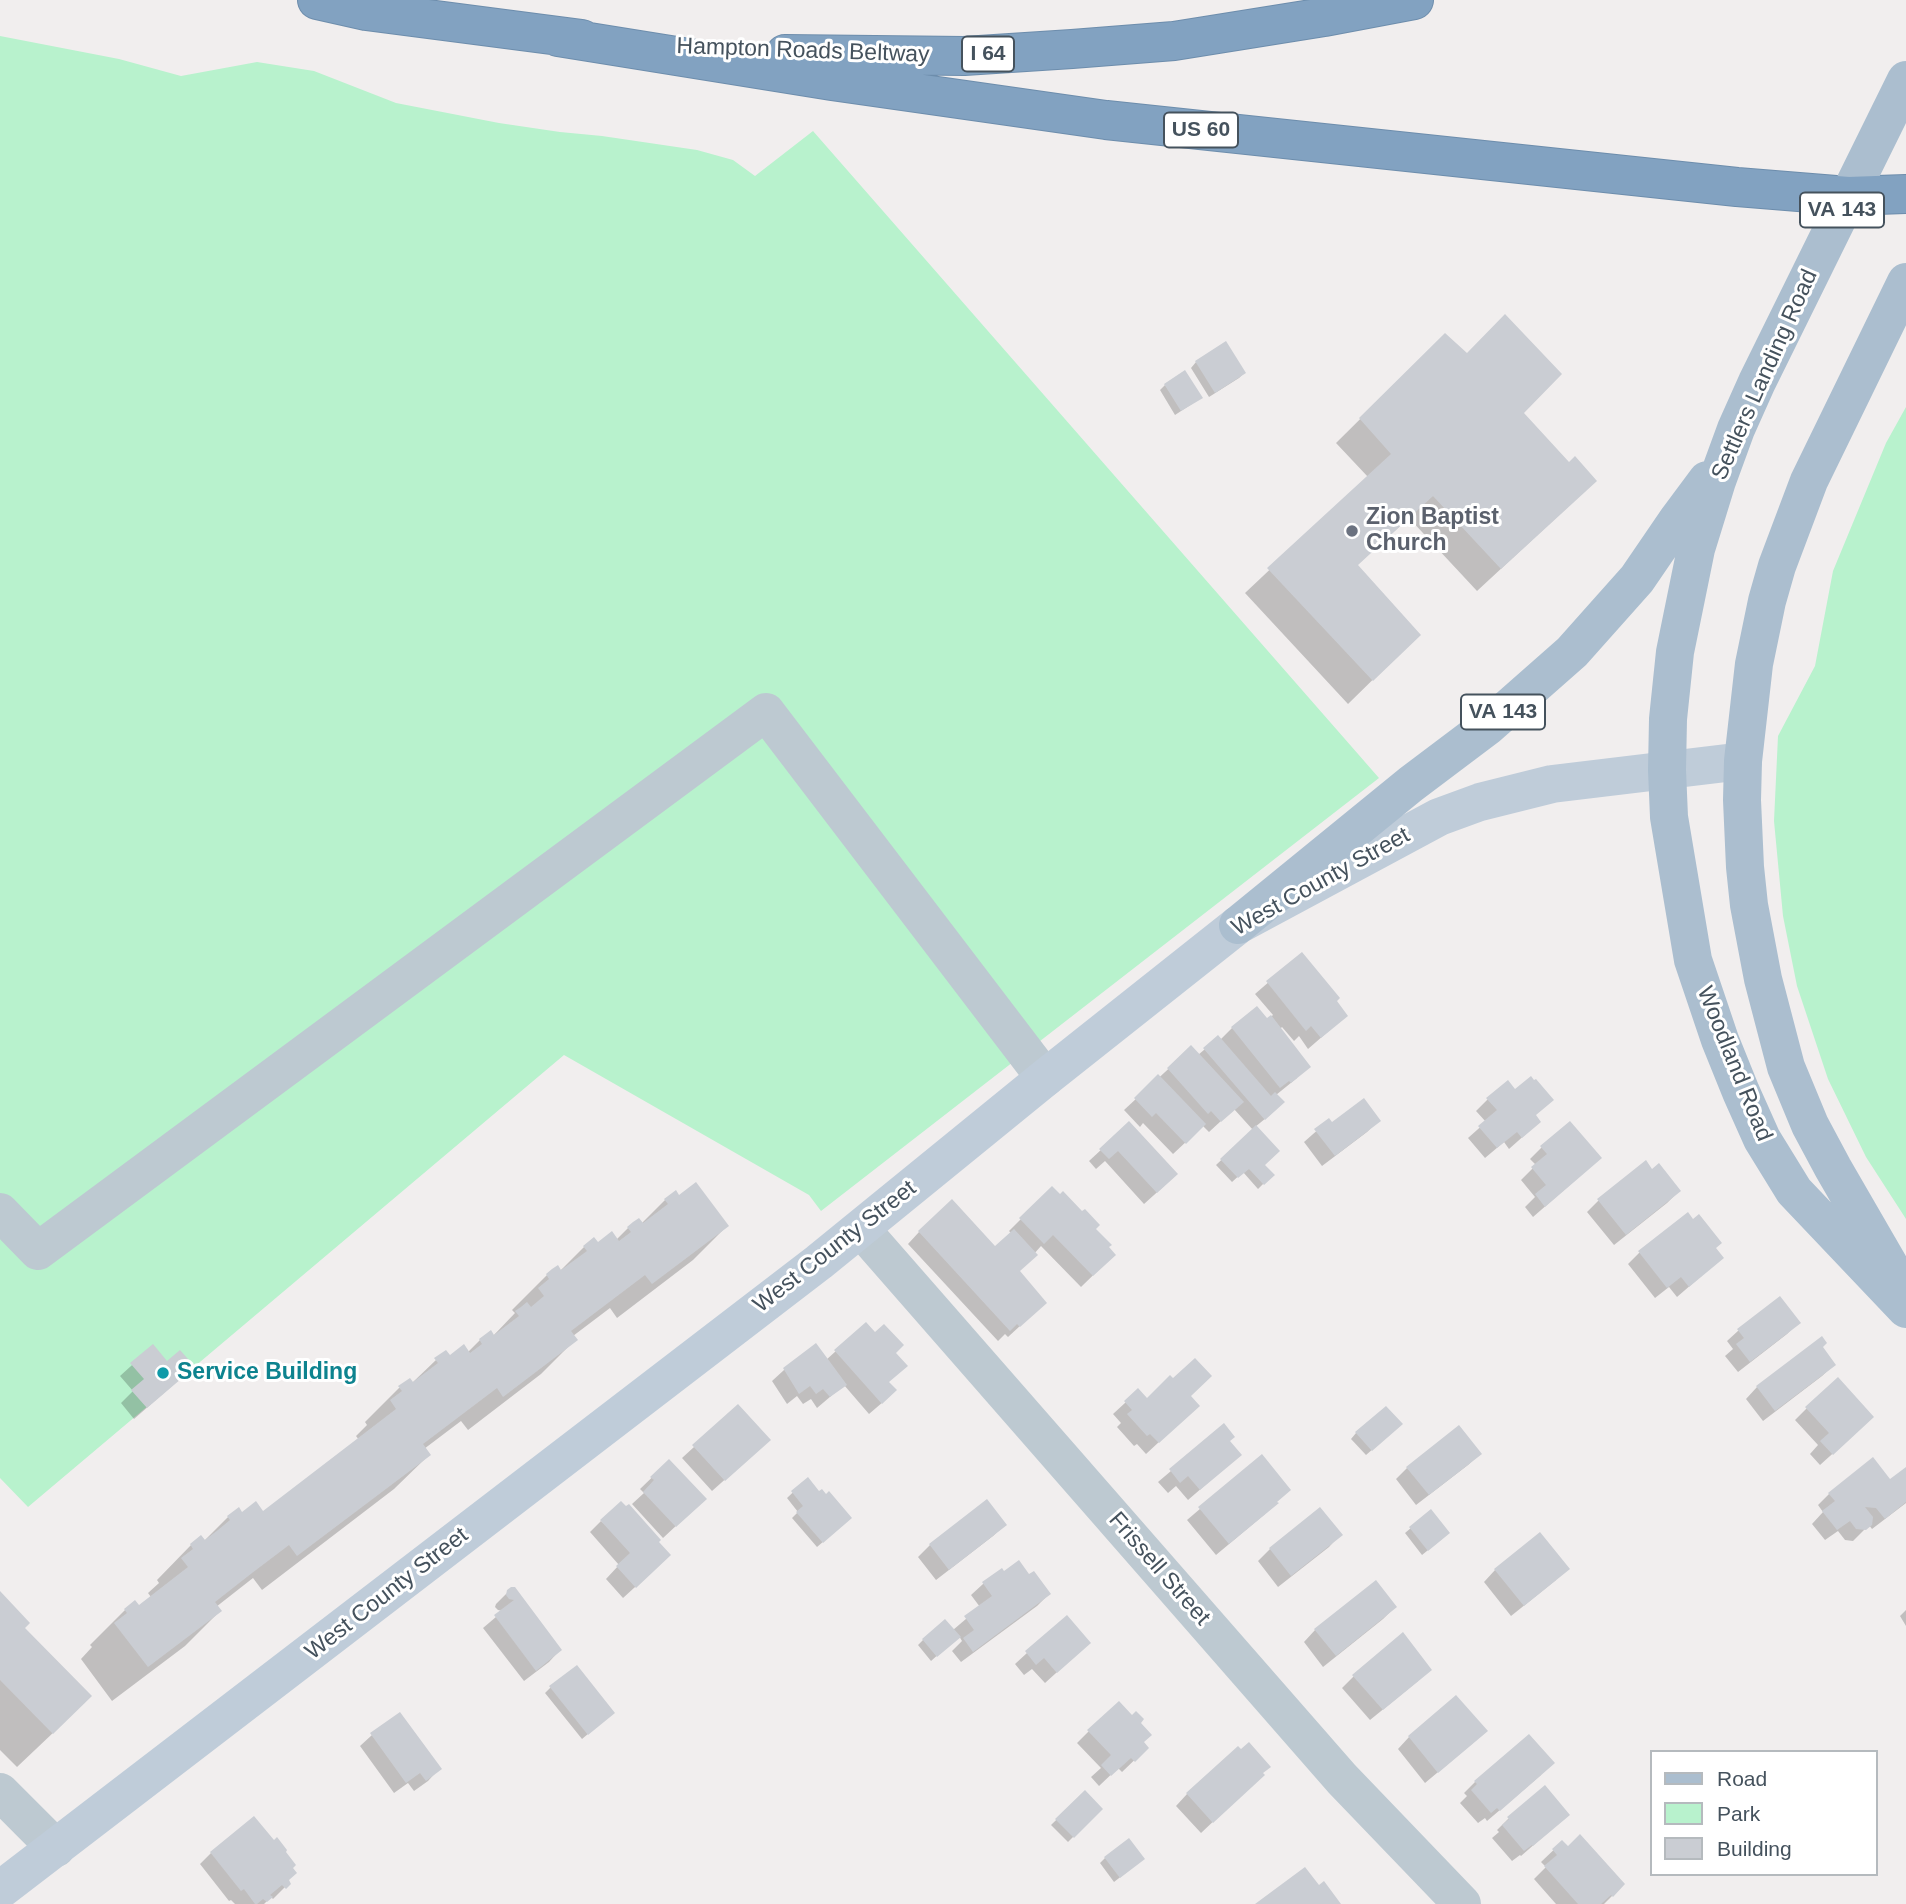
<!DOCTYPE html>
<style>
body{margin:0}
#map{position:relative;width:1906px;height:1904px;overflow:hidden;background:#f1eeee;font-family:Helvetica,sans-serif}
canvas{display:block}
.legend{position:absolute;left:1650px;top:1750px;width:228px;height:126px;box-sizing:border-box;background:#fff;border:2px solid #b5babe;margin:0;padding:9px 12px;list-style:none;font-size:21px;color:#45525d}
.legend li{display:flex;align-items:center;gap:14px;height:35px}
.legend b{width:35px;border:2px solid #b5babe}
</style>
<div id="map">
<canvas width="1906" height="1904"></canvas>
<ul class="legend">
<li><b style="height:9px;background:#abbecf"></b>Road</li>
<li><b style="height:19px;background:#b8f2cd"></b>Park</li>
<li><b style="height:19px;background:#cacdd3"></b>Building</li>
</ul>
</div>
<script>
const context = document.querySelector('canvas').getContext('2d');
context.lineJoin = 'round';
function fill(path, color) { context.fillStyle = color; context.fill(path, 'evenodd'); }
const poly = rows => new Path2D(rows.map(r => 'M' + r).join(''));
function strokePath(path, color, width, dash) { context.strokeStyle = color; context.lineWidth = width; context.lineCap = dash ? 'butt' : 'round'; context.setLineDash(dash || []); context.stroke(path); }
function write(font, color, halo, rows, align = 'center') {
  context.font = font + ' Helvetica,sans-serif'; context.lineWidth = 6; context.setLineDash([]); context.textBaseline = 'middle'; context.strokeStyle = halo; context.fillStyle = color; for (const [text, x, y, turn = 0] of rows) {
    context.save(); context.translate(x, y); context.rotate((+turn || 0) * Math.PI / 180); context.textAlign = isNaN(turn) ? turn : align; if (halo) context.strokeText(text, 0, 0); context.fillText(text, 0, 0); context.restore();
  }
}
const green = poly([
 [0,36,119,59,181,76,257,62,314,71,396,103,499,123,560,132,602,136,697,150,733,160,755,176,813,131,1379,778,821,1211,809,1195,564,1055,28,1507,0,1478],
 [1906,407,1906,1219,1866,1157,1828,1079,1797,986,1783,916,1774,821,1778,736,1815,666,1833,571,1886,443]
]);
const shadow = poly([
 [1445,335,1571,504,1477,591,1409,518,1356,566,1395,658,1348,704,1245,593,1368,477,1336,443],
 [1196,362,1244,373,1239,378,1209,397,1191,368],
 [1165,385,1201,398,1175,415,1160,390],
 [1301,954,1346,1016,1308,1049,1299,1036,1294,1041,1282,1027,1280,1029,1297,1078,1276,1095,1271,1114,1255,1127,1263,1165,1272,1175,1258,1189,1243,1172,1232,1182,1216,1165,1253,1130,1234,1109,1209,1132,1203,1126,1173,1154,1143,1123,1140,1127,1124,1110,1191,1048,1198,1055,1218,1038,1220,1040,1232,1028,1266,1021,1273,1015,1255,994],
 [1515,1091,1534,1116,1527,1133,1509,1149,1504,1142,1485,1158,1468,1138,1486,1122,1476,1111,1488,1099],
 [1329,1120,1332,1125,1379,1120,1367,1132,1322,1166,1304,1142],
 [1129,1124,1164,1186,1144,1204,1105,1161,1096,1169,1089,1161],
 [1542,1147,1588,1169,1533,1217,1525,1207,1535,1197,1521,1180,1536,1165,1530,1159],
 [1652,1171,1679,1191,1667,1203,1614,1245,1587,1212,1599,1200],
 [1052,1188,1094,1229,1106,1247,1114,1255,1081,1287,1041,1246,1018,1272,1033,1314,1008,1337,1005,1334,998,1341,908,1244,919,1232,995,1249,1012,1234,1009,1231],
 [675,1193,727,1226,693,1260,617,1318,610,1308,573,1336,575,1340,541,1374,468,1430,461,1421,424,1449,429,1455,394,1489,262,1590,253,1578,216,1607,220,1611,185,1646,112,1701,81,1659,92,1647,90,1645,125,1610,138,1607,151,1597,148,1593,159,1583,157,1580,191,1545,204,1541,228,1517,262,1513,359,1440,356,1436,367,1425,365,1422,399,1388,412,1383,436,1360,468,1352,480,1340,493,1336,515,1313,512,1310,547,1275,560,1271,584,1247,616,1240,628,1228,641,1224,665,1200],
 [1687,1214,1722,1258,1677,1297,1669,1287,1655,1298,1628,1264,1639,1253],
 [1798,1323,1787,1334,1738,1372,1725,1356,1733,1349,1727,1341,1739,1330],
 [866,1324,894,1353,883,1402,869,1414,844,1385,817,1408,811,1399,803,1404,797,1396,787,1404,772,1381,784,1370,816,1346,826,1360],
 [153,1346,181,1378,134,1419,121,1403,133,1391,120,1376],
 [1821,1347,1834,1365,1822,1376,1763,1421,1746,1399,1757,1387],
 [1138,1391,1147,1400,1189,1396,1186,1417,1146,1454,1137,1444,1134,1446,1117,1427,1121,1423,1113,1414],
 [1807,1408,1860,1429,1820,1465,1810,1454,1818,1445,1795,1420],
 [1224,1426,1228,1441,1240,1455,1188,1500,1176,1486,1168,1493,1158,1482],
 [1395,1430,1366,1455,1351,1439,1356,1433],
 [694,1447,757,1451,712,1491,682,1458],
 [1480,1454,1468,1465,1416,1505,1396,1479,1407,1468],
 [1262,1456,1265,1514,1216,1555,1187,1520],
 [669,1461,693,1510,663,1538,632,1504,644,1493,640,1489],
 [1906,1470,1906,1503,1872,1529,1869,1525,1853,1541,1845,1540,1838,1531,1825,1540,1812,1524,1823,1512,1818,1505,1829,1494,1890,1482],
 [807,1479,845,1523,817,1547,792,1518,798,1512,787,1498],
 [987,1501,1005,1525,993,1536,936,1580,918,1557,930,1545],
 [1320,1509,1340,1535,1329,1547,1278,1587,1258,1561,1270,1549],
 [1431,1511,1443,1538,1422,1555,1405,1533],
 [601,1521,657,1567,623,1598,606,1579,619,1565,590,1532],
 [1002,1570,1004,1574,1028,1577,1049,1594,1037,1606,961,1662,952,1651,962,1641,959,1636,931,1661,918,1645,923,1640,953,1630,980,1607,971,1595,983,1584],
 [1495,1570,1556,1580,1511,1616,1484,1582],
 [511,1589,560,1650,549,1662,524,1681,483,1628,503,1611,498,1610,495,1607,496,1604],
 [0,1594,23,1628,55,1731,17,1767,0,1750],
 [1395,1607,1383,1619,1323,1667,1304,1642,1315,1630],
 [1906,1610,1906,1626,1900,1616],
 [1027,1653,1077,1654,1045,1683,1032,1669,1024,1675,1015,1664],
 [1354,1676,1418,1681,1370,1720,1342,1688],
 [551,1687,607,1718,582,1739,545,1693],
 [1138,1723,1142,1743,1147,1748,1122,1772,1118,1768,1099,1786,1091,1777,1101,1768,1077,1743,1089,1731],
 [372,1735,439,1769,428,1781,414,1791,408,1783,394,1793,360,1746],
 [1409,1737,1474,1742,1425,1783,1398,1749],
 [1241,1752,1251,1786,1201,1833,1176,1806,1187,1794],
 [1541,1775,1487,1821,1485,1818,1478,1823,1460,1803,1467,1796,1464,1793,1475,1782],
 [1085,1792,1101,1809,1068,1842,1051,1825],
 [1568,1815,1521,1856,1520,1855,1512,1861,1492,1838,1499,1832,1497,1830,1509,1818],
 [1562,1842,1620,1888,1604,1904,1556,1904,1534,1879,1546,1867,1541,1862],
 [211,1853,287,1880,289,1883,273,1899,271,1897,264,1904,235,1904,231,1900,229,1901,200,1864],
 [1105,1858,1137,1864,1114,1882,1100,1863]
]);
const building = poly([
 [1505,314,1562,374,1524,413,1569,462,1575,456,1597,481,1501,569,1433,496,1358,565,1421,635,1373,681,1267,568,1391,454,1359,418,1445,333,1467,353],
 [1226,341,1246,373,1215,393,1195,361],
 [1185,370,1203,398,1181,411,1164,384],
 [1302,952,1340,998,1337,1001,1348,1016,1321,1038,1311,1026,1306,1031,1266,981],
 [1257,1006,1267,1018,1271,1015,1311,1067,1291,1083,1289,1081,1280,1088,1231,1027],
 [1218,1035,1271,1096,1275,1092,1285,1102,1265,1120,1203,1048],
 [1191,1045,1244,1102,1221,1122,1211,1111,1208,1114,1167,1068],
 [1158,1074,1206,1124,1186,1144,1156,1113,1152,1117,1134,1098],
 [1531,1076,1534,1080,1536,1079,1554,1100,1536,1115,1541,1122,1522,1138,1517,1132,1497,1148,1478,1126,1497,1110,1486,1098,1508,1080,1515,1089],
 [1364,1098,1381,1121,1335,1156,1314,1129,1329,1118,1332,1122],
 [1129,1121,1178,1174,1157,1193,1118,1151,1109,1159,1099,1149],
 [1570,1121,1602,1158,1545,1207,1535,1194,1546,1185,1531,1167,1547,1154,1540,1146],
 [1256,1125,1280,1151,1265,1165,1275,1175,1264,1185,1249,1169,1238,1178,1220,1159],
 [1646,1160,1652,1169,1659,1163,1681,1191,1626,1235,1597,1199],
 [696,1182,729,1226,652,1284,645,1275,571,1331,578,1340,503,1397,497,1388,423,1444,431,1455,297,1556,289,1545,252,1573,215,1602,222,1611,148,1667,114,1623,127,1613,124,1609,135,1600,139,1605,188,1567,181,1558,193,1549,190,1544,201,1535,205,1540,218,1530,230,1520,227,1516,239,1507,242,1512,256,1501,263,1511,396,1409,390,1400,402,1391,398,1386,410,1378,413,1382,438,1363,434,1358,446,1350,450,1355,464,1344,470,1353,482,1344,479,1339,491,1330,494,1335,519,1316,515,1311,521,1307,527,1302,531,1307,544,1296,538,1288,549,1279,546,1274,552,1269,558,1265,561,1270,587,1251,583,1246,594,1237,598,1242,612,1231,619,1241,631,1232,627,1227,633,1222,639,1218,643,1223,668,1204,664,1199,676,1190,679,1195],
 [1052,1186,1060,1194,1063,1191,1082,1211,1085,1209,1100,1225,1096,1229,1112,1245,1109,1247,1116,1255,1093,1276,1053,1235,1044,1244,1019,1218],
 [952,1199,995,1246,1014,1229,1038,1255,1020,1271,1047,1303,1020,1327,1017,1324,1010,1331,918,1231],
 [1688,1212,1693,1219,1699,1214,1722,1243,1716,1248,1724,1258,1689,1287,1681,1277,1667,1288,1638,1251],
 [1780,1296,1801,1323,1750,1362,1736,1344,1744,1338,1737,1329],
 [866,1322,875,1332,884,1324,904,1345,896,1353,908,1366,889,1382,897,1390,882,1404,834,1350],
 [1822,1336,1827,1343,1823,1347,1836,1365,1775,1411,1756,1386],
 [816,1343,847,1385,830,1397,823,1389,816,1394,810,1386,799,1394,783,1368],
 [153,1344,167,1361,180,1350,195,1367,147,1408,131,1390,144,1379,130,1363],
 [1195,1358,1212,1376,1191,1396,1200,1406,1159,1443,1150,1434,1147,1436,1127,1414,1132,1410,1124,1401,1138,1388,1147,1398,1170,1375,1173,1378],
 [1838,1377,1874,1417,1833,1455,1820,1441,1829,1433,1805,1407],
 [738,1404,771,1440,725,1481,692,1445],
 [1386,1406,1403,1424,1372,1451,1355,1432],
 [1224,1423,1235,1437,1230,1441,1242,1455,1200,1490,1188,1476,1180,1483,1169,1469],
 [1459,1425,1482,1454,1429,1495,1406,1467],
 [1262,1454,1291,1490,1277,1502,1279,1503,1229,1544,1198,1507],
 [1873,1457,1890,1479,1906,1467,1906,1502,1885,1519,1876,1508,1865,1507,1873,1517,1872,1525,1866,1530,1856,1529,1850,1521,1837,1530,1822,1511,1835,1501,1828,1493],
 [669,1459,707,1499,676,1527,643,1492,654,1480,650,1477],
 [808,1477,819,1491,822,1489,826,1494,829,1491,852,1518,823,1543,796,1512,803,1506,791,1491],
 [987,1499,1007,1525,949,1570,929,1544],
 [621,1501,626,1506,629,1504,661,1540,659,1542,671,1555,636,1588,616,1566,630,1553,600,1520],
 [1320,1507,1343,1535,1291,1576,1269,1548],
 [1431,1509,1450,1533,1428,1551,1409,1527],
 [1540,1532,1570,1569,1524,1606,1494,1569],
 [1019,1560,1029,1574,1034,1571,1051,1594,973,1652,963,1638,974,1630,964,1616,992,1596,982,1582,1002,1568,1004,1571],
 [1376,1580,1397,1607,1336,1656,1314,1629],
 [511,1587,515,1587,562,1650,536,1671,494,1615,514,1600,509,1599,506,1595,507,1590],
 [0,1591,30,1623,25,1628,92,1696,53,1734,0,1680],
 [1067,1615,1091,1643,1057,1673,1044,1658,1036,1665,1025,1651],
 [945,1619,961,1637,937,1657,922,1639],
 [1403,1632,1432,1670,1383,1710,1352,1675],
 [577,1665,615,1713,588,1735,549,1686],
 [1456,1695,1488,1731,1438,1773,1408,1736],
 [1119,1701,1132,1715,1136,1711,1144,1719,1141,1723,1152,1735,1144,1742,1149,1748,1135,1762,1131,1758,1111,1776,1101,1765,1111,1755,1087,1730],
 [400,1712,442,1769,426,1781,420,1773,406,1783,370,1733],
 [1529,1734,1555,1763,1500,1811,1497,1808,1491,1813,1471,1790,1477,1784,1474,1781],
 [1249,1742,1271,1767,1263,1773,1265,1775,1213,1823,1186,1793,1238,1746,1241,1749],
 [1545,1785,1570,1815,1533,1846,1532,1845,1524,1851,1502,1825,1509,1819,1507,1817],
 [1085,1790,1103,1809,1074,1838,1055,1819],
 [254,1816,274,1840,277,1837,287,1850,286,1852,296,1865,293,1868,297,1873,289,1880,291,1884,286,1889,282,1885,270,1895,273,1897,267,1902,263,1899,257,1904,255,1904,244,1889,241,1891,210,1852],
 [1580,1834,1625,1884,1613,1897,1611,1895,1601,1904,1578,1904,1544,1866,1557,1855,1552,1849,1562,1840,1568,1846],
 [1129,1838,1145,1859,1120,1878,1104,1857],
 [1305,1867,1319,1885,1324,1881,1341,1904,1255,1904]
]);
const street = poly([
 [0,1212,38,1251,766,712,1045,1078],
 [861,1229,1342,1779,1462,1904],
 [0,1792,56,1848]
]);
const secondary = poly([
 [0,1890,819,1262,1045,1078,1238,925,1439,817,1480,802,1552,784,1743,761]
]);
const primary = poly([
 [1906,80,1757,382,1736,429,1717,481,1696,549,1675,652,1668,719,1667,770,1669,817,1693,960,1720,1040,1741,1092,1762,1139,1794,1191,1906,1309],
 [1238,925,1411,784,1488,726,1572,652,1637,579,1678,519,1707,480],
 [1896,1277,1833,1168,1810,1125,1786,1067,1763,979,1749,905,1745,867,1742,800,1743,761,1754,664,1767,601,1777,566,1809,481,1906,282]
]);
const highway = poly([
 [317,0,366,11,582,39],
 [558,37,832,81,1106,120,1737,187,1848,196,1906,194],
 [785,54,964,56,1072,49,1174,41,1324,17,1414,0]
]);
const markers = [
 [1352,531,7,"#6b7280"],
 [163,1373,7,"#0f9aa8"]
];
const shields = [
 [988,54,52],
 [1201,130,74],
 [1842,210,84],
 [1503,712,84]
];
const shieldNames = [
 ["I 64",988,54],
 ["US 60",1201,130],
 ["VA 143",1842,210],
 ["VA 143",1503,712]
];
const streetNames = [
 ["Hampton Roads Beltway",803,51,2],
 ["Settlers Landing Road",1765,375,-66],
 ["West County Street",1321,882,-29],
 ["Woodland Road",1734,1064,68],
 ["West County Street",835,1247,-38],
 ["Frissell Street",1159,1569,49],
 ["West County Street",387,1594,-38]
];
const worshipNames = [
 ["Zion Baptist",1366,518],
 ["Church",1366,544]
];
const cultureNames = [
 ["Service Building",177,1373]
];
fill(green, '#b8f2cd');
fill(shadow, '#0003');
fill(building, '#cacdd3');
strokePath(highway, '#6d8dac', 40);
strokePath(street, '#bdc9d1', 38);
strokePath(secondary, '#bfccd9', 38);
strokePath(primary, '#abbecf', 38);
strokePath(highway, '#82a2c1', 38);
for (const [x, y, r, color] of markers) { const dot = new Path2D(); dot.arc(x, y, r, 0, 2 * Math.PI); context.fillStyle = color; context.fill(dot); strokePath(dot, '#fff', 2.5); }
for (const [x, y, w] of shields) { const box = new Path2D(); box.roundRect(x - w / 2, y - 17.5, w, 35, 5); context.fillStyle = '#fff'; context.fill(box); strokePath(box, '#45525d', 2); }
write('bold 21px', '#45525d', null, shieldNames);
write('23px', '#45525d', '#fff', streetNames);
write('bold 23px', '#5b616d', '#fff', worshipNames, 'left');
write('bold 23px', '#0d838f', '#fff', cultureNames, 'left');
</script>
